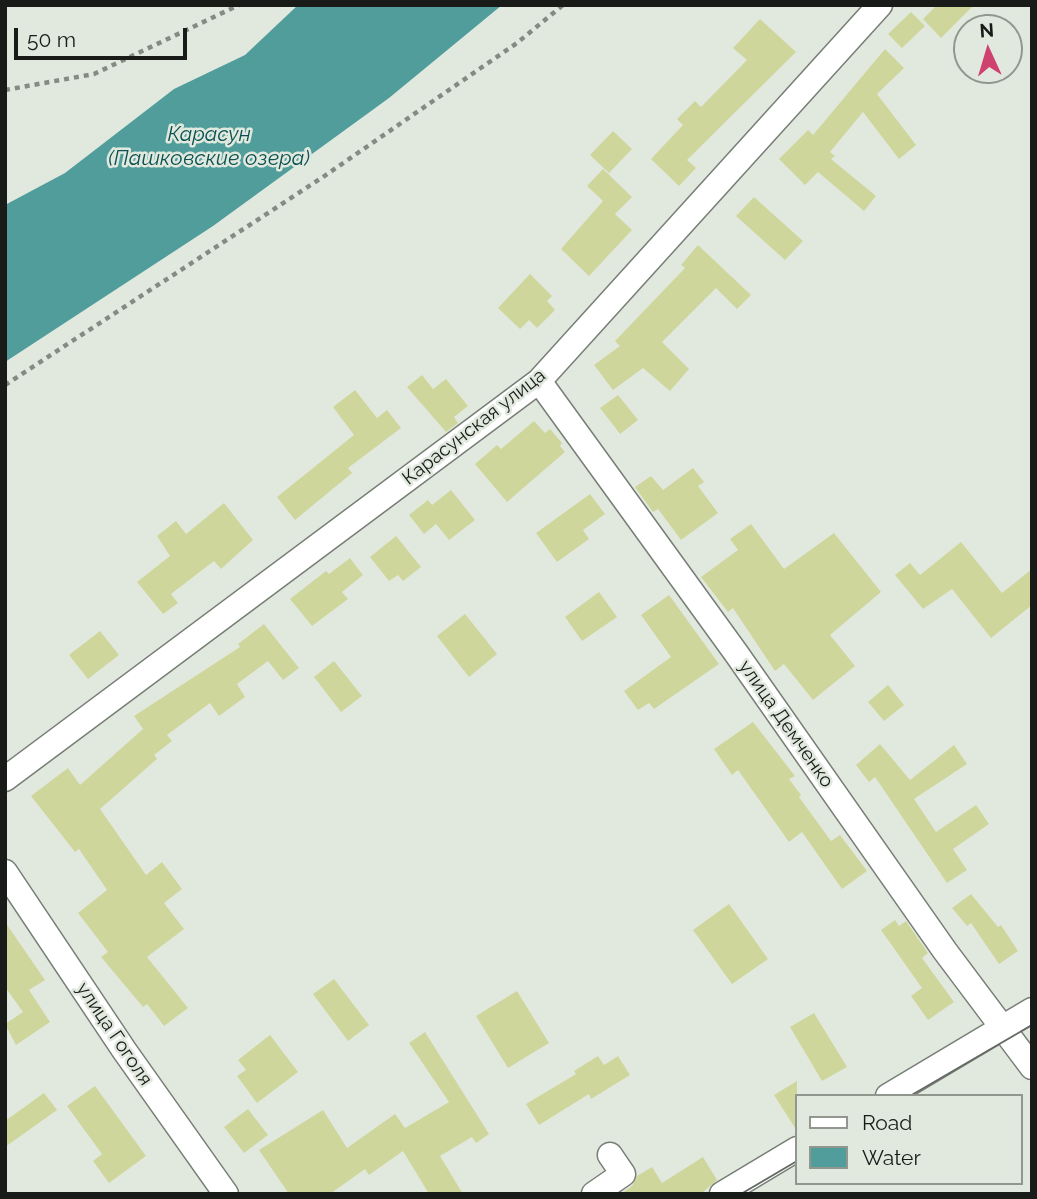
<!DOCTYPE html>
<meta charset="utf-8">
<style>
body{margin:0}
#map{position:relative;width:1037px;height:1199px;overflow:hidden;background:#e1e9df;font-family:Raleway,sans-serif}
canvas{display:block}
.frame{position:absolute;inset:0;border:7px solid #191b18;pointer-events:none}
.legend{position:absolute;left:795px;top:1094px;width:228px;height:91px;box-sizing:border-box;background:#e1e9df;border:2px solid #91978f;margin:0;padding:9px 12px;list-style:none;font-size:21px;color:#191b18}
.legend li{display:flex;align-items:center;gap:14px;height:35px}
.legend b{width:35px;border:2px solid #91978f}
.north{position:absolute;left:953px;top:14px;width:70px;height:70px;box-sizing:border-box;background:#e1e9df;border:2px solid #91978f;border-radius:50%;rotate:356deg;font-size:19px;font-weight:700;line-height:28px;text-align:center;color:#191b18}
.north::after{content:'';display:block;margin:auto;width:24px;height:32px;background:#cf426f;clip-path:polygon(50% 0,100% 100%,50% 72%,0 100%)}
.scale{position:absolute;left:14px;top:28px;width:173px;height:32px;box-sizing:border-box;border:4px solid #191b18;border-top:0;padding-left:9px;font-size:21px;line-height:24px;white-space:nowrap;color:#191b18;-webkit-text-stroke:5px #e1e9df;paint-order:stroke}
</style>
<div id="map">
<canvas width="1037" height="1199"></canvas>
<div class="frame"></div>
<ul class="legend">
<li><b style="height:9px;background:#fff"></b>Road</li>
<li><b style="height:19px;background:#509d9c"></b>Water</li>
</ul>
<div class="north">N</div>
<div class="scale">50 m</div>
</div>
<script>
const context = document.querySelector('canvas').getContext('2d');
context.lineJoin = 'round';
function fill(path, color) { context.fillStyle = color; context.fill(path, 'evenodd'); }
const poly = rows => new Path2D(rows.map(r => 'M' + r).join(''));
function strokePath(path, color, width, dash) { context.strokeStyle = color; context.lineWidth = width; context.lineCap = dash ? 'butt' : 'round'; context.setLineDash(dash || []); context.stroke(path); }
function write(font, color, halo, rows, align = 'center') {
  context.font = font + ' Raleway,sans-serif'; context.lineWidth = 5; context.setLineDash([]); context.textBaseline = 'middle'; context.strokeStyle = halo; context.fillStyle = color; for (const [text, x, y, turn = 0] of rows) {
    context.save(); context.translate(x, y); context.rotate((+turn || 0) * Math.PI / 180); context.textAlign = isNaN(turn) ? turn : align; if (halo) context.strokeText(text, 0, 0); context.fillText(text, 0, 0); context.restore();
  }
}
const water = poly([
 [298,5,502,5,389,98,213,226,5,362,5,205,65,173,174,89,245,55]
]);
const building = poly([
 [937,5,974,5,941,38,923,19],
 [911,12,925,26,902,48,888,34],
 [760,19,796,52,687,160,696,168,679,186,651,159,683,125,677,119,695,101,701,107,747,60,733,48],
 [885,49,904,68,877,94,916,145,899,159,863,112,830,152,835,156,831,159,876,196,864,211,818,172,805,185,779,159,808,130,813,135],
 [613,131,632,149,609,173,590,155],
 [603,169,632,197,615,214,632,230,589,276,561,249,603,201,587,186],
 [754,197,803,241,785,260,736,216],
 [698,245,751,295,737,309,716,288,662,342,689,369,670,391,643,368,613,390,594,365,620,346,615,341,685,268,681,265],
 [530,274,552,296,547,301,555,310,537,328,529,320,520,329,498,308],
 [422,375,433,389,446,379,468,406,454,417,458,423,446,432,407,387],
 [355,390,377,418,387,410,401,428,348,468,352,473,295,520,277,497,354,435,333,407],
 [618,395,638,420,620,434,600,408],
 [534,421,545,433,550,429,562,443,560,446,565,452,507,502,475,464,497,445,501,449],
 [693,468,704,482,698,486,718,513,681,540,658,509,653,512,635,487,651,476,663,490],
 [451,490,475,520,449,540,436,524,424,534,409,515,428,500,432,505],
 [590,494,605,514,583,530,589,539,557,562,536,533],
 [224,503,253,540,221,569,214,561,171,594,178,603,163,614,137,582,170,556,157,536,176,521,186,534],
 [751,524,784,569,834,533,881,592,830,635,855,666,813,700,784,664,775,671,733,608,728,612,701,577,738,550,730,539],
 [396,536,421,567,403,581,398,575,389,581,370,557],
 [961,542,1002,593,1032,569,1032,605,991,638,952,589,923,609,895,575,910,563,920,575],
 [350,558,363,575,342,592,348,599,312,626,290,599,326,571,329,574],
 [599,592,617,617,582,641,565,617],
 [669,595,719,664,654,709,649,703,638,710,624,691,671,657,641,615],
 [465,614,497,654,469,677,437,636],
 [264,624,299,668,283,680,268,661,237,684,245,697,219,716,210,703,167,735,172,741,154,755,157,759,100,809,146,875,162,862,182,889,164,903,184,929,147,957,188,1008,164,1026,147,1004,143,1007,101,957,108,952,78,913,107,890,79,849,75,852,31,796,68,768,80,785,143,729,134,716,240,647,238,644],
 [100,631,119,655,88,679,69,655],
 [334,661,362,696,341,712,314,677],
 [888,685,904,705,884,721,868,702],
 [753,722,795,776,789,779,801,795,799,797,831,841,840,835,867,871,842,889,802,832,789,842,738,770,732,775,714,749],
 [880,744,910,780,954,745,967,764,914,799,936,832,976,805,989,824,953,849,967,870,947,883,875,777,869,782,856,765],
 [971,894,998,927,1001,925,1018,951,999,964,971,923,967,926,952,908],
 [729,904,768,959,732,984,693,930],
 [895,920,899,926,906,921,928,953,922,958,954,1002,928,1020,911,996,922,988,881,930],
 [5,922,45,980,29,990,50,1022,16,1045,5,1024,23,1012,5,987],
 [334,979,369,1025,348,1041,313,994],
 [517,991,549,1043,508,1068,476,1016],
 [814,1013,847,1067,822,1081,790,1027],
 [425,1032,489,1134,476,1143,472,1137,440,1156,463,1194,429,1194,403,1151,369,1175,365,1169,330,1194,289,1194,259,1150,323,1110,347,1148,395,1114,405,1128,449,1102,409,1043],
 [270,1035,298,1072,257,1103,237,1076,246,1070,238,1060],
 [598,1056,604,1065,618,1056,630,1075,591,1099,589,1094,539,1125,526,1104,576,1074,574,1071],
 [797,1081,797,1131,774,1095],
 [95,1086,146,1156,109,1183,93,1161,102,1154,67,1106],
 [44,1093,57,1110,5,1147,5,1121],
 [248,1109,268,1135,244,1153,224,1127],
 [703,1157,717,1180,701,1194,621,1194,632,1186,637,1176,652,1167,662,1183]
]);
const path = poly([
 [5,90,94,74,239,5],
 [5,385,323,177,517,43,563,5]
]);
const minor = poly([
 [539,381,736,653,945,951,1032,1067],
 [5,779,539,381,880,5],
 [5,872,124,1050,226,1194],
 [888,1096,1032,1010],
 [594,1194,623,1174,610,1155],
 [722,1194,797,1149]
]);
const tram = poly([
 [910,1096,1032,1025],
 [741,1194,797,1161]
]);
const streetNames = [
 ["Карасунская улица",474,427,-38],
 ["улица Демченко",786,724,55],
 ["улица Гоголя",114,1034,56]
];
const waterNames = [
 ["Карасун",209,135],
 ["(Пашковские озера)",209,159]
];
fill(water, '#509d9c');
fill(building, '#cfd69c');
strokePath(minor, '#767e75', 27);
strokePath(path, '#858a83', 4.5, [5, 5]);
strokePath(minor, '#fff', 24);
strokePath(tram, '#666a65', 2);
write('19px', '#191b18', '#e1e9df', streetNames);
write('italic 21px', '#0c5252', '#e1e9df', waterNames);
</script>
